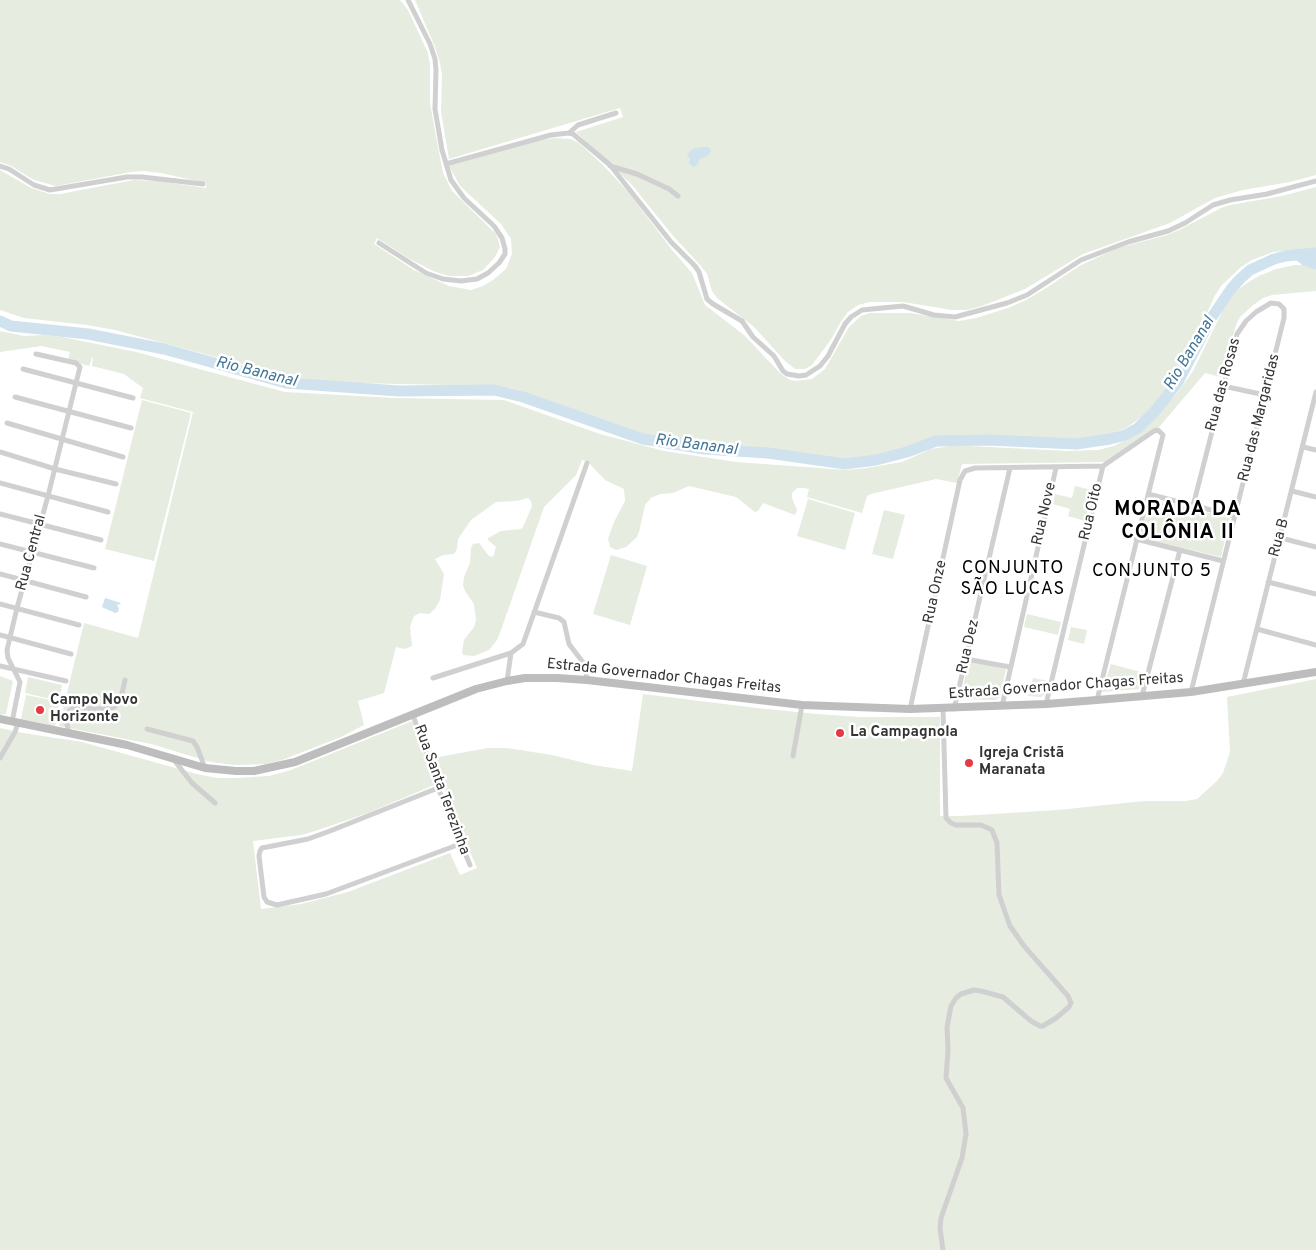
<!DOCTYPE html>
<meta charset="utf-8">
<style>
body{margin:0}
canvas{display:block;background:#fff}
</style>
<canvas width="1316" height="1250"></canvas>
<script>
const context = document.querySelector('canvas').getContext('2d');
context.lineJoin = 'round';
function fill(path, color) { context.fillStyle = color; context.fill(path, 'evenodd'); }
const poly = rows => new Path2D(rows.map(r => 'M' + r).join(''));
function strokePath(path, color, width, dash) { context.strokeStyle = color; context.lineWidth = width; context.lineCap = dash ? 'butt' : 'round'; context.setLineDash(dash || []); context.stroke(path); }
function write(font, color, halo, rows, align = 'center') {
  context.font = font + ' Overpass,sans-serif'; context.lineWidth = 5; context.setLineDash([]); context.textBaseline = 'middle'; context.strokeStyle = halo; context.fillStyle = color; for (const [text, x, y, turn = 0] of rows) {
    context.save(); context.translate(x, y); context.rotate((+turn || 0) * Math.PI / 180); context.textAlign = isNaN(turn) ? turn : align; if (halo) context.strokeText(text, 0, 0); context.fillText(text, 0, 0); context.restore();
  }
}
const green = poly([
 [0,0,400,0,408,10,428,53,430,65,430,104,443,173,452,191,495,233,498,239,500,247,495,257,483,270,468,276,449,276,433,271,408,258,377,238,374,244,414,270,449,286,471,290,483,286,493,280,506,269,512,254,511,239,501,224,460,186,449,166,537,141,554,138,571,139,579,143,603,165,630,194,672,250,692,273,705,305,744,335,781,374,790,380,795,381,812,379,825,369,849,327,861,316,870,313,910,313,959,321,976,318,1008,308,1026,300,1043,290,1081,265,1118,248,1167,235,1181,229,1221,208,1230,205,1282,196,1316,187,1316,249,1273,252,1252,260,1241,267,1221,286,1214,297,1193,346,1167,390,1147,413,1126,428,1113,433,1083,440,1045,440,995,436,940,436,905,448,875,455,851,459,826,459,788,452,704,443,648,435,536,396,514,389,498,386,353,383,303,379,286,376,115,330,87,325,24,318,0,310,0,170,31,188,50,194,60,194,134,180,158,181,206,188,206,183,161,173,143,171,131,172,56,186,34,180,11,166,0,162],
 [415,0,1316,0,1316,175,1290,182,1243,190,1215,198,1170,223,1083,254,1025,289,982,306,967,310,952,310,903,302,870,302,858,305,848,312,842,320,830,341,812,365,805,369,795,369,785,361,754,327,717,298,712,291,707,274,701,266,674,237,632,185,576,132,623,117,620,108,449,159,441,112,442,75,440,63,435,47],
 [1295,265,1316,265,1316,291,1272,295,1263,298,1252,306,1240,317,1236,325,1221,377,1205,373,1160,426,1105,462,962,464,957,483,936,479,871,494,867,496,862,513,807,497,809,489,804,488,797,488,792,493,792,498,797,510,795,515,763,503,758,511,755,512,736,497,689,486,673,493,660,494,651,498,645,505,639,532,636,538,626,547,616,550,610,547,608,539,614,522,625,501,624,489,605,480,587,461,582,460,576,475,544,507,501,630,497,640,489,650,474,656,463,655,462,652,464,640,474,627,476,620,474,604,465,591,463,585,464,577,470,563,471,548,473,544,479,543,489,556,493,557,496,547,488,540,488,538,501,531,521,529,523,527,532,506,531,501,528,498,516,501,496,502,471,520,458,539,457,549,454,554,443,555,435,559,444,574,440,600,435,609,429,614,420,613,414,616,410,627,412,646,405,649,396,647,384,693,358,701,364,725,341,737,282,760,266,764,234,765,211,762,151,744,59,726,84,623,138,638,193,412,140,398,143,388,124,374,92,366,93,358,76,353,92,358,89,366,68,360,70,352,41,346,0,352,0,331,24,336,44,335,62,337,136,352,285,392,394,398,504,400,600,434,664,451,736,462,846,470,867,468,902,462,931,449,950,446,970,446,1068,451,1098,450,1114,446,1129,438,1150,421,1178,392,1193,371,1224,308,1236,291,1250,281,1259,276,1276,269],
 [142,400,191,413,154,561,105,549],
 [1075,486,1092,490,1085,521,1068,516,1070,509,1053,504,1055,494,1072,498],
 [808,499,855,513,845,550,797,536],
 [1151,499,1230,518,1221,557,1140,538],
 [884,510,905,515,893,559,872,554],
 [611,555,647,566,630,625,593,614],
 [1027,614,1061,622,1058,635,1024,627],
 [1071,627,1087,630,1084,644,1068,640],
 [969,661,1006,669,1000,697,995,700,960,699],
 [1111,664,1144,673,1139,689,1102,692],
 [0,676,13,681,6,714,0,715],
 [28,677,62,685,59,701,25,693],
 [1033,678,1049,681,1045,694,1041,697,1028,696],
 [1316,679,1316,1250,0,1250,0,728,23,733,82,742,197,774,217,778,236,778,269,776,291,770,412,721,434,785,368,813,315,831,301,835,253,841,261,909,301,904,348,892,450,853,460,875,477,868,459,827,433,758,488,748,507,748,552,755,593,765,632,771,643,694,757,708,817,714,859,717,940,717,940,816,960,816,1058,810,1144,801,1186,801,1197,799,1217,781,1223,773,1230,752,1227,697],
 [26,695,60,702,55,726,21,719]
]);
const water = poly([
 [702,147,708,147,711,151,708,156,700,159,696,166,693,167,689,163,690,159,687,154,693,149],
 [105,598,121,603,120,604,117,605,119,609,118,612,115,613,102,607]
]);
const river = poly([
 [1297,254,1305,260,1316,264],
 [0,321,11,326,88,334,164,349,286,383,399,391,494,390,523,397,643,439,704,449,768,453,845,464,876,460,907,452,936,441,989,440,1076,444,1110,439,1125,435,1138,428,1156,410,1178,382,1212,317,1231,289,1240,279,1250,270,1274,259,1286,256,1316,253]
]);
const street = poly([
 [569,133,578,125,616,113],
 [446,164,551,135,569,133,573,134,610,165,671,242,695,266,699,272,707,299,713,304,742,321,753,337,774,356,783,371,787,374,799,376,806,375,820,366,828,356,845,324,851,317,862,310,903,306,934,315,955,317,1007,303,1027,295,1081,260,1128,242,1168,231,1185,223,1213,205,1230,200,1267,194,1316,181],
 [0,166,9,169,34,185,50,190,127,177,142,177,203,184],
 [610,166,637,174,669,189,678,196],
 [379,243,426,273,443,279,461,281,477,279,488,273,499,263,505,254,505,249,502,238,494,226,464,198,451,180,442,150,435,109,436,70,435,59,430,44,408,0],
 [23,369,133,398],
 [1223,386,1265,395],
 [15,397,131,428],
 [7,423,123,457],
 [1303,447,1316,450],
 [0,452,55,469,116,484],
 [0,483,108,512],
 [1292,491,1316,497],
 [1148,494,1235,516],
 [0,514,101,540],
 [1281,538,1316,547],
 [1136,539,1223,561],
 [0,544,94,568],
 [0,574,86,597],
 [1268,582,1316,594],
 [0,604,79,625],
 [534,612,559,618,564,622,569,644,585,665,587,680],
 [1257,629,1316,645],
 [0,635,71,654],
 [966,659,1010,667],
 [0,666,66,681],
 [433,678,511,653,523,644,587,463],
 [507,681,511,653],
 [1243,684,1316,392],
 [1191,692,1284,318,1284,309,1279,304,1271,303,1256,312,1246,321,1237,334,1193,506],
 [1142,696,1180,550],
 [1046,704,1103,466],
 [1002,706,1056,468],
 [910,709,960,480,965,471,975,468,1103,466,1154,431,1158,430,1163,435,1161,443,1097,700],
 [954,709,1010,468],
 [413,715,438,788,470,865],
 [12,722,20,682,8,658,7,650,17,608,48,496,80,367,76,363,36,354],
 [147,729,193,741,197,747,205,768],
 [69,733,67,724,67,714,72,708,103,709,114,707,120,703,125,680],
 [793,756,802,705],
 [0,758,15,732,18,723],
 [174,760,192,783,215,803],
 [438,788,330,831,308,839,262,848,260,851,259,856,264,897,267,902,277,905,326,894,460,844],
 [943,1250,940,1228,941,1218,962,1158,966,1134,963,1108,946,1078,948,1050,947,1027,951,1006,956,998,961,994,974,990,981,991,1003,997,1031,1021,1040,1026,1043,1026,1056,1018,1069,1007,1071,1003,1068,996,1024,946,1010,926,999,895,997,843,992,830,981,825,956,825,951,823,946,818,943,709]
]);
const secondary = poly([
 [0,719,127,745,205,768,236,771,254,771,295,762,476,689,507,681,525,678,557,678,587,680,802,705,910,709,1046,704,1097,700,1191,692,1316,672]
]);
const markers = [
 [40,710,5,"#e63946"],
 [840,733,5,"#e63946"],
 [969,763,5,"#e63946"]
];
const streetNames = [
 ["Rua das Rosas",1224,385,-75],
 ["Rua das Margaridas",1260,418,-76],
 ["Rua Oito",1092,512,-77],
 ["Rua Nove",1045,514,-77],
 ["Rua B",1280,538,-75],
 ["Rua Central",32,553,-75],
 ["Rua Onze",936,592,-78],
 ["Rua Dez",969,647,-77],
 ["Estrada Governador Chagas Freitas",664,677,6],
 ["Estrada Governador Chagas Freitas",1066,687,-4],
 ["Rua Santa Terezinha",441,790,70]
];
const poiNames = [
 ["Campo Novo",50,701],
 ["Horizonte",50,718],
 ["La Campagnola",850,733],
 ["Igreja Cristã",979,754],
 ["Maranata",979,771]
];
const waterNames = [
 ["Rio Bananal",1190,354,-59],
 ["Rio Bananal",256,373,14],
 ["Rio Bananal",696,446,7]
];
const quarterNames = [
 ["CONJUNTO",1013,569],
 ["SÃO LUCAS",1013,590],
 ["CONJUNTO 5",1152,572]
];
const districtNames = [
 ["MORADA DA",1178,511],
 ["COLÔNIA II",1178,534]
];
fill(green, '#e6ecdf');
fill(water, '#cfe2ee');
strokePath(river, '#cfe2ee', 11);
strokePath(street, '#d0d0d0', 5);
strokePath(secondary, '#bdbdbd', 8);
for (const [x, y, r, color] of markers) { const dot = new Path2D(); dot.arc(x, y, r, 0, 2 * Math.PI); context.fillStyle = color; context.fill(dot); strokePath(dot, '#fff', 2); }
write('15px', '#333', '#fff', streetNames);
write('bold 15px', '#333', '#fff', poiNames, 'left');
write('italic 16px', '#3f7597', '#fff', waterNames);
context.letterSpacing = '1px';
write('18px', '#000', '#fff', quarterNames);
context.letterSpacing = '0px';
context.letterSpacing = '1px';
write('bold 20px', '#000', '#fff', districtNames);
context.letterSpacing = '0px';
</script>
